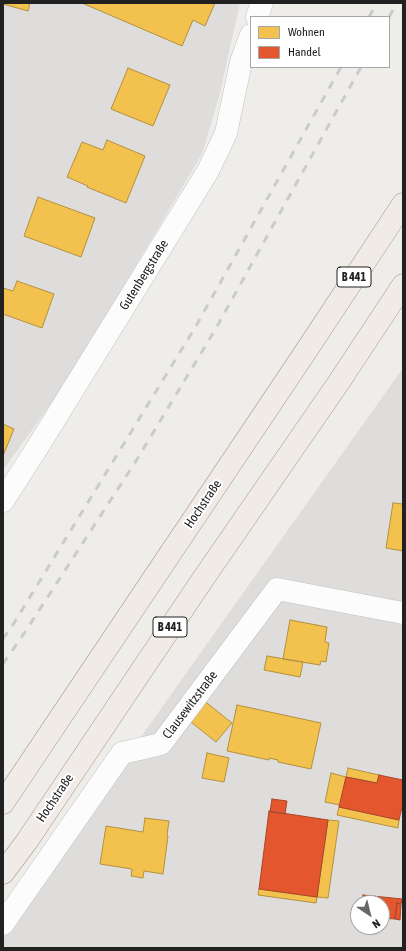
<!DOCTYPE html>
<meta charset="utf-8">
<style>
body{margin:0}
#map{position:relative;width:406px;height:951px;overflow:hidden;background:#efedea;font-family:"Asap Condensed",sans-serif}
canvas{display:block}
.frame{position:absolute;inset:0;border:4px solid #212121;pointer-events:none}
.legend{position:absolute;left:250px;top:16px;width:140px;height:52px;box-sizing:border-box;background:#fff;border:1px solid #a6a6a6;margin:0;padding:5px 7px;list-style:none;font-size:12px;color:#212121}
.legend li{display:flex;align-items:center;gap:8px;height:20px}
.legend b{width:20px;border:1px solid #a6a6a6}
.north{position:absolute;left:350px;top:895px;width:40px;height:40px;box-sizing:border-box;background:#fff;border:1px solid #a6a6a6;border-radius:50%;rotate:145deg;font-size:11px;font-weight:700;line-height:16px;text-align:center;color:#212121}
.north::after{content:'';display:block;margin:auto;width:14px;height:18px;background:#696867;clip-path:polygon(50% 0,100% 100%,50% 72%,0 100%)}
</style>
<div id="map">
<canvas width="406" height="951"></canvas>
<div class="frame"></div>
<ul class="legend">
<li><b style="height:11px;background:#f2c14e"></b>Wohnen</li>
<li><b style="height:11px;background:#e4572e"></b>Handel</li>
</ul>
<div class="north">N</div>
</div>
<script>
const context = document.querySelector('canvas').getContext('2d');
context.lineJoin = 'round';
function fill(path, color) { context.fillStyle = color; context.fill(path, 'evenodd'); }
const poly = rows => new Path2D(rows.map(r => 'M' + r).join(''));
function strokePath(path, color, width, dash) { context.strokeStyle = color; context.lineWidth = width; context.lineCap = dash ? 'butt' : 'round'; context.setLineDash(dash || []); context.stroke(path); }
function write(font, color, halo, rows, align = 'center') {
  context.font = font + ' "Asap Condensed",sans-serif'; context.lineWidth = 4; context.setLineDash([]); context.textBaseline = 'middle'; context.strokeStyle = halo; context.fillStyle = color; for (const [text, x, y, turn = 0] of rows) {
    context.save(); context.translate(x, y); context.rotate((+turn || 0) * Math.PI / 180); context.textAlign = isNaN(turn) ? turn : align; if (halo) context.strokeText(text, 0, 0); context.fillText(text, 0, 0); context.restore();
  }
}
const residential = poly([
 [3,3,240,3,219,97,202,154,66,383,3,470],
 [403,368,403,948,3,948,3,937,150,724],
 [358,903,382,903,382,927,358,927]
]);
const homes = poly([
 [3,3,30,3,28,11,3,4,3,3],
 [82,3,215,3,205,26,193,20,182,46,82,3],
 [128,68,170,85,153,126,111,109,128,68],
 [107,140,145,156,126,203,87,187,88,186,67,177,82,142,103,150,107,140],
 [38,197,95,218,81,257,24,236,38,197],
 [17,281,54,294,42,328,3,314,3,288,13,291,17,281],
 [3,424,14,429,3,456,3,424],
 [393,503,403,504,403,551,386,548,393,503],
 [290,620,327,627,325,642,329,643,326,662,321,661,320,665,283,659,290,620],
 [267,656,303,662,300,677,264,670,267,656],
 [202,699,232,723,216,742,186,718,202,699],
 [237,705,321,723,311,769,278,762,278,760,269,758,269,760,227,751,237,705],
 [207,753,229,758,224,782,202,778,207,753],
 [348,768,379,775,377,783,346,777,348,768],
 [331,773,346,777,340,805,325,802,331,773],
 [339,807,399,820,398,828,337,815,339,807],
 [145,818,169,821,167,835,168,836,163,874,144,871,143,878,131,876,132,869,100,864,106,826,143,832,145,818],
 [328,820,339,821,328,898,317,897,328,820],
 [259,889,317,897,316,903,258,895,259,889]
]);
const shops = poly([
 [379,775,403,780,403,803,399,820,339,807,346,777,377,783,379,775],
 [272,799,287,801,285,814,270,812,272,799],
 [269,811,328,820,317,897,259,889,269,811],
 [363,895,402,899,401,904,397,903,395,919,382,918,382,903,362,903,363,895],
 [397,903,401,904,400,920,395,919,397,903]
]);
const minor = poly([
 [257,17,262,3],
 [3,501,37,448,208,171,226,133,241,62,251,35],
 [3,924,122,753,161,744,277,589,403,613]
]);
const major = poly([
 [3,803,306,351,403,204],
 [3,873,27,841,203,579,339,382,403,285]
]);
const rail = poly([
 [369,17,377,3],
 [389,17,397,3],
 [3,639,14,623,196,326,341,67],
 [3,664,25,632,136,461,215,330,361,67]
]);
const shields = [
 [354,277,34],
 [170,627,34]
];
const shieldNames = [
 ["B 441",354,277],
 ["B 441",170,627]
];
const streetNames = [
 ["Gutenbergstraße",144,275,-58],
 ["Hochstraße",203,504,-56],
 ["Clausewitzstraße",190,705,-53],
 ["Hochstraße",55,798,-56]
];
fill(residential, '#dedddb');
fill(homes, '#f2c14e');
strokePath(homes, '#b39140', 1);
fill(shops, '#e4572e');
strokePath(shops, '#aa472a', 1);
strokePath(minor, '#c2c2c0', 23);
strokePath(major, '#a39889', 23);
strokePath(minor, '#fdfcfc', 22);
strokePath(major, '#f0ebe7', 22);
strokePath(rail, '#cbcbcb', 3, [8, 8]);
for (const [x, y, w] of shields) { const box = new Path2D(); box.roundRect(x - w / 2, y - 10, w, 20, 3); context.fillStyle = '#fff'; context.fill(box); strokePath(box, '#212121', 1); }
write('bold 12px', '#212121', null, shieldNames);
write('13px', '#212121', '#fff', streetNames);
</script>
